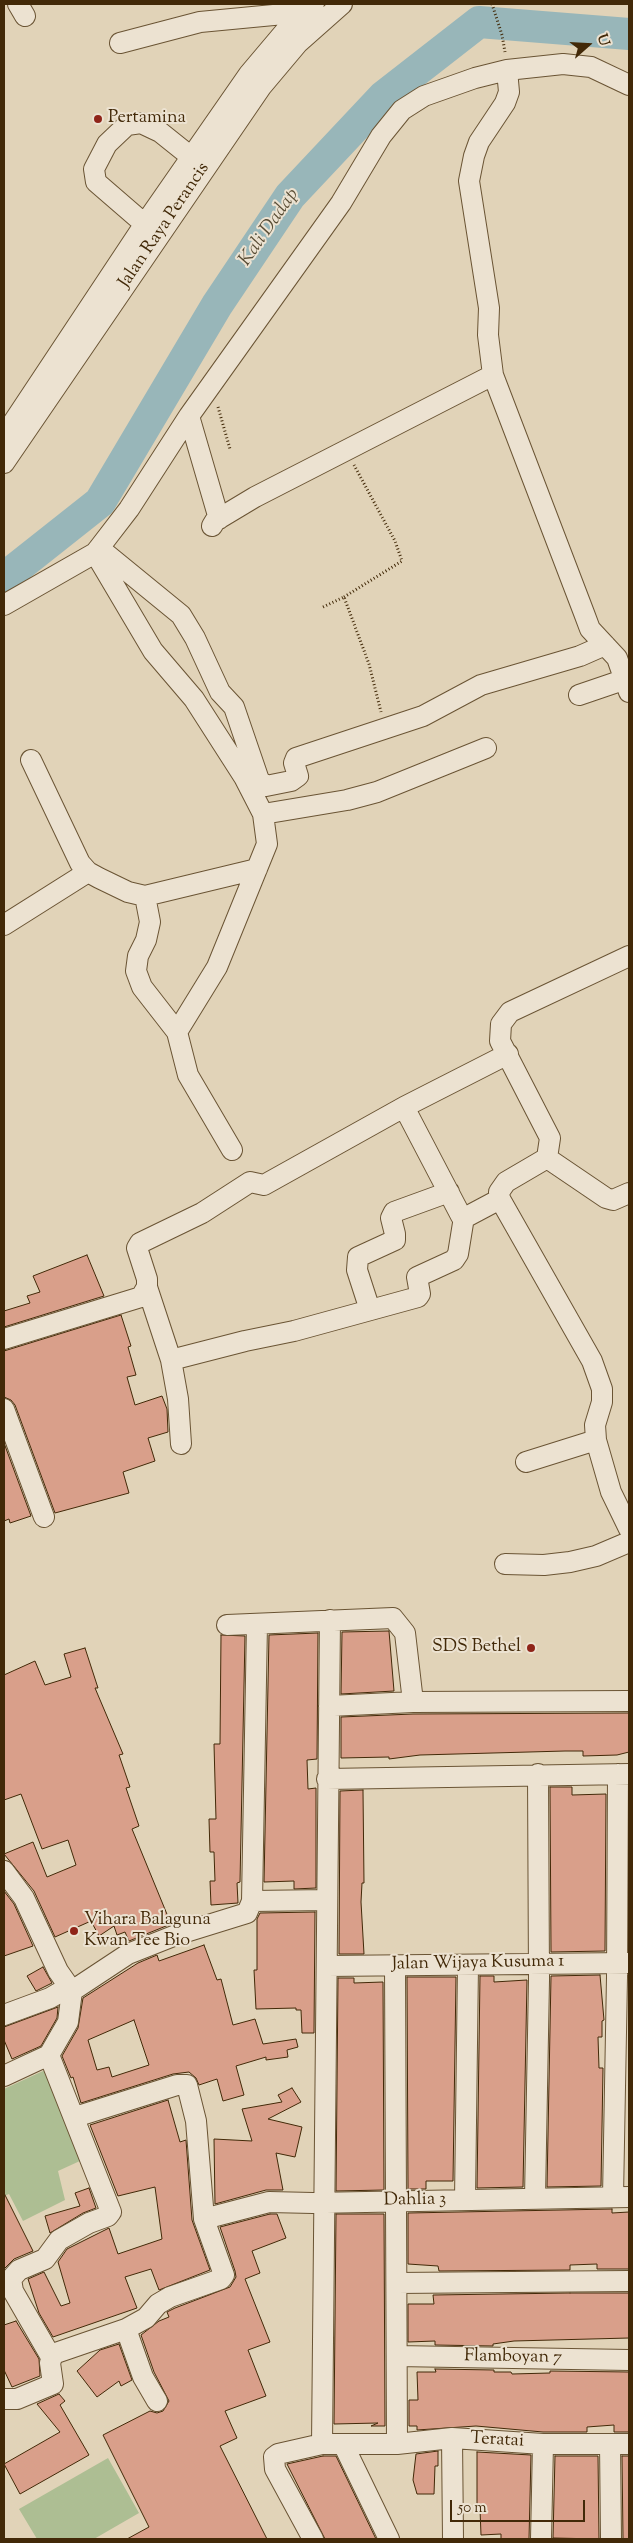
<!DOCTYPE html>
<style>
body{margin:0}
#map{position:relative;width:633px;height:2543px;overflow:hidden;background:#e1d3b8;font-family:"Sorts Mill Goudy",serif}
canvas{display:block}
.frame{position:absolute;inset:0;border:5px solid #422908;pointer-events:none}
.north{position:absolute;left:563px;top:20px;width:50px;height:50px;-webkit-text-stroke:4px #ece2d1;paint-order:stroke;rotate:71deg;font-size:14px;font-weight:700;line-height:20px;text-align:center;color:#422908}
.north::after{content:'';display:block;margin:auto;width:18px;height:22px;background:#422908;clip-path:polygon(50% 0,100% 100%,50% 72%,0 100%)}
.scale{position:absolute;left:450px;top:2500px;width:135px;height:22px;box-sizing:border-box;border:2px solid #422908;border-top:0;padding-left:6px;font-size:15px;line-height:18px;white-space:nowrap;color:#422908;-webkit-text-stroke:4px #ece2d1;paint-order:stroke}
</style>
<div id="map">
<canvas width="633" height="2543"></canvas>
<div class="frame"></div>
<div class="north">U</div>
<div class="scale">50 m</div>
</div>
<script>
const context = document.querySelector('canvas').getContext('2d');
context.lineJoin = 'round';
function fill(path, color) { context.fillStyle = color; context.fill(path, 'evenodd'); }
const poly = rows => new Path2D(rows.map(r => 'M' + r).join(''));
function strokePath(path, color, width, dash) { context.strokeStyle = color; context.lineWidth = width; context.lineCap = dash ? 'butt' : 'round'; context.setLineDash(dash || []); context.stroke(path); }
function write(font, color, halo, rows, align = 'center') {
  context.font = font + ' "Sorts Mill Goudy",serif'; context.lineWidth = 4; context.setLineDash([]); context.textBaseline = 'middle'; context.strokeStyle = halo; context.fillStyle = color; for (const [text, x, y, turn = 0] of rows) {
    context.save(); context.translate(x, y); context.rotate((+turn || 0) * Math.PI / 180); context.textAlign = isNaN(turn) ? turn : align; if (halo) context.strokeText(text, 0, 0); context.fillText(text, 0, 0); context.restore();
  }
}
const green = poly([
 [56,2065,93,2155,58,2171,65,2200,23,2221,9,2194,4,2196,4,2089],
 [108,2458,139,2513,94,2539,37,2539,19,2509]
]);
const river = poly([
 [4,578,100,502,217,305,290,196,384,96,479,22,629,34]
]);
const building = poly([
 [87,1255,104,1296,4,1327,4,1311,30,1303,27,1296,40,1292,33,1276,87,1255],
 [121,1315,131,1346,128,1347,136,1375,127,1377,135,1405,162,1396,167,1409,168,1432,148,1438,155,1461,123,1472,129,1493,55,1513,15,1405,11,1400,4,1397,4,1351,121,1315],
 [4,1443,31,1516,10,1523,9,1519,4,1521,4,1443],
 [389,1631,394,1691,341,1694,342,1632,389,1631],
 [318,1633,317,1759,307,1760,308,1789,316,1788,316,1888,294,1889,294,1881,264,1882,269,1635,318,1633],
 [221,1635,245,1636,240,1882,237,1883,238,1903,211,1905,210,1881,215,1881,214,1852,210,1852,209,1819,216,1819,214,1744,220,1744,221,1635],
 [85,1648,98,1688,95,1688,123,1754,119,1755,130,1787,126,1788,139,1826,132,1829,171,1924,129,1941,125,1932,117,1935,114,1926,99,1936,91,1921,55,1937,34,1891,4,1854,33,1842,47,1877,76,1865,68,1840,42,1849,21,1794,4,1800,4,1675,35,1661,45,1685,71,1677,64,1654,85,1648],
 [629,1713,629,1752,617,1755,583,1756,583,1751,565,1751,420,1755,389,1759,389,1757,341,1758,341,1717,413,1714,629,1713],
 [550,1787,572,1787,572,1795,606,1794,605,1951,551,1952,550,1787],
 [363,1790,364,1883,362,1883,361,1902,364,1954,339,1954,340,1791,363,1790],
 [4,1891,14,1904,33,1946,4,1956,4,1891],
 [315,1912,314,2033,302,2033,301,2010,296,2010,296,2008,256,2009,254,1970,257,1970,257,1919,260,1913,315,1912],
 [204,1945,217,1980,221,1979,233,2025,255,2019,263,2044,296,2039,298,2047,287,2050,288,2057,266,2060,266,2057,236,2066,244,2095,223,2101,217,2079,199,2085,196,2078,189,2072,173,2074,81,2103,73,2077,71,2078,62,2056,78,2028,83,1998,138,1963,157,1955,159,1961,204,1945],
 [134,2020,149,2065,112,2077,109,2067,97,2070,88,2040,134,2020],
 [43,1967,52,1983,36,1991,27,1976,43,1967],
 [600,1975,604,2020,602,2021,602,2037,598,2037,599,2068,603,2068,601,2186,547,2187,551,1976,600,1975],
 [480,1976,494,1976,494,1982,527,1980,523,2187,477,2188,480,1976],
 [407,1977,456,1977,453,2181,426,2181,426,2189,408,2189,407,1977],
 [338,1978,354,1978,354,1983,383,1982,384,2190,336,2191,338,1978],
 [58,2007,57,2018,41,2046,12,2059,4,2040,4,2027,58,2007],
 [292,2088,301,2102,268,2119,302,2127,295,2157,276,2153,283,2190,266,2190,215,2204,214,2139,252,2141,242,2109,282,2102,278,2095,292,2088],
 [168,2100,180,2142,186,2140,192,2220,210,2270,159,2290,151,2269,125,2277,137,2308,53,2337,39,2313,28,2279,44,2272,61,2306,70,2303,58,2262,67,2249,109,2228,118,2254,162,2239,155,2187,118,2196,90,2125,168,2100],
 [89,2188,96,2208,83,2213,50,2233,45,2216,80,2206,75,2193,89,2188],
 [4,2193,33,2251,14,2259,4,2269,4,2193],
 [612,2209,612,2213,629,2212,629,2269,597,2269,597,2264,570,2265,570,2270,439,2271,438,2266,408,2264,408,2213,612,2209],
 [270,2214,277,2214,286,2238,252,2251,260,2273,245,2279,270,2342,248,2350,266,2396,225,2411,237,2438,220,2446,267,2539,127,2539,149,2527,103,2435,150,2411,157,2413,163,2411,169,2401,154,2372,141,2335,159,2321,169,2317,167,2312,175,2308,230,2287,236,2277,235,2271,220,2227,270,2214],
 [336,2214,384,2214,385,2426,371,2426,378,2423,334,2424,336,2214],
 [570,2293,629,2293,629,2338,514,2341,493,2344,493,2346,435,2345,435,2341,408,2342,408,2304,434,2304,433,2295,570,2293],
 [16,2321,39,2359,40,2376,12,2387,4,2370,4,2325,16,2321],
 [119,2344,132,2380,121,2386,119,2381,97,2397,77,2371,100,2350,119,2344],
 [435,2369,494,2370,494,2372,511,2372,512,2374,550,2373,550,2371,629,2372,629,2432,614,2432,614,2425,587,2427,587,2432,543,2432,476,2426,417,2430,417,2426,409,2426,409,2400,418,2400,417,2372,436,2372,435,2369],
 [59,2394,65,2401,60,2405,89,2455,20,2494,4,2464,60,2432,37,2404,59,2394],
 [438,2451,438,2466,435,2466,434,2494,417,2494,413,2480,416,2454,438,2451],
 [477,2452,531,2455,529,2539,501,2539,501,2534,481,2535,480,2509,477,2509,477,2452],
 [323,2456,336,2456,376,2539,325,2539,287,2464,323,2456],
 [555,2456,598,2456,599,2539,553,2538,555,2456],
 [622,2456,629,2456,629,2539,623,2539,622,2456]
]);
const path = poly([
 [492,4,502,35,505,52],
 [218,407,230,449],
 [344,597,402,561,395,541,354,465],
 [323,607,344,597,369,664,381,712]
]);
const minor = poly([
 [18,4,25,16],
 [120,43,200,22,305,12],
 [507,70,509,92,505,103,479,142,474,156,469,181,489,308,488,335,493,375,584,613,590,629,617,658,629,692],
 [155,233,96,182,94,169,107,144,127,125,141,123,160,132,200,164],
 [189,416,219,519],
 [4,436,144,225,249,74,287,29,314,4],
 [4,463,261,87,298,43,342,4],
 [212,526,215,521,255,497,493,375],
 [99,548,181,615,195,638,220,692,234,707,259,780,266,786,291,781,298,776,294,763,296,758,423,716,481,685,580,656,605,645],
 [95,553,153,651,194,699,244,777,263,814,267,844,217,967,177,1032,188,1075,232,1150],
 [4,605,95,553,99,548,129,509,189,416,341,203,381,136,402,110,424,96,475,78,507,70,563,64,591,67,629,85],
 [579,695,626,679],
 [31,760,80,863,88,872,99,878,128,892,145,896,257,869],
 [263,814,347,800,377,792,486,748],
 [145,896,150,922,146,940,138,956,136,971,142,987,177,1032],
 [4,925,88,872],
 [629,956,510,1012,501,1024,500,1041,550,1138,547,1158,506,1182,499,1192,500,1199,592,1361,602,1389,602,1402,595,1425,596,1440,611,1492,629,1529],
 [404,1107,508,1054],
 [547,1158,606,1198,613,1200,629,1193],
 [147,1287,171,1360,178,1399,181,1444],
 [370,1310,357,1270,358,1257,395,1240,395,1234,391,1218,394,1212,449,1192],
 [4,1339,141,1297,147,1287,147,1279,137,1248,140,1243,202,1213,250,1182,264,1185,404,1107,461,1216,468,1216,500,1199],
 [171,1360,245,1341,294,1331,418,1297,420,1294,417,1277,454,1260,458,1254,464,1217],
 [4,1409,44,1517],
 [526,1462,596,1440],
 [505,1564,544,1565,570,1562,596,1556,629,1542],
 [257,1624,252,1901,327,1900],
 [227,1625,393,1618,405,1633,413,1702,629,1701],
 [329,1706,413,1702],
 [327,1779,629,1774],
 [4,1871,24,1898,58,1971,72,1991],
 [395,1965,397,2444],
 [327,1966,629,1963],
 [4,2015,50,1998,69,1987],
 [49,2055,111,2212,108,2216,89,2223,59,2240,45,2259,19,2270,11,2279,13,2291,51,2357],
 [4,2076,49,2055,68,2022,72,1991,128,1954,176,1935,247,1913,252,1901],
 [613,2197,617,1977,618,1774],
 [535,2198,539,1980,538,1774],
 [465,2200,468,1965],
 [204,2219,269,2202,313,2203,629,2197],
 [397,2283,629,2281],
 [126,2329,143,2377,157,2401],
 [397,2356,629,2360],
 [4,2399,17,2399,53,2384,50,2363,53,2354,126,2329,146,2318,158,2304,170,2297,221,2279,224,2275,204,2219,196,2121,187,2085,177,2085,75,2117],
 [452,2438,453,2539],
 [322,2444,330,1620],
 [343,2444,389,2539],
 [610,2444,611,2539],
 [313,2539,275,2469,274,2457,278,2454,322,2444,397,2444,452,2438,543,2444,629,2444],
 [541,2539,543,2444]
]);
const markers = [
 [98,119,5,"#8f2418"],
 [531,1648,5,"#8f2418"],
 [74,1931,5,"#8f2418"]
];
const poiNames = [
 ["Pertamina",108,119],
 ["SDS Bethel",521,1648,"right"],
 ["Vihara Balaguna",84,1921],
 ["Kwan Tee Bio",84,1942]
];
const streetNames = [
 ["Jalan Raya Perancis",165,226,-56],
 ["Jalan Wijaya Kusuma 1",478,1964,-1],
 ["Dahlia 3",415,2201,-1],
 ["Flamboyan 7",513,2358,1],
 ["Teratai",497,2441,3]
];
const waterNames = [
 ["Kali Dadap",270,228,-55]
];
fill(green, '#adbe93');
strokePath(river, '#98b6b9', 32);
fill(building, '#d99f8a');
strokePath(building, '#422908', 1);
strokePath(minor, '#6a5434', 22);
strokePath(path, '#422908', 3, [1, 2.5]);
strokePath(minor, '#ece2d1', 20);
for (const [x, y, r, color] of markers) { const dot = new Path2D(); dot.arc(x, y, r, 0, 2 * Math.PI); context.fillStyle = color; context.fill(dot); strokePath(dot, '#ece2d1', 2); }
write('18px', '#422908', '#ece2d1', poiNames, 'left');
write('18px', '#422908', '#ece2d1', streetNames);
write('italic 19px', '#584c34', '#ece2d1', waterNames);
</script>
